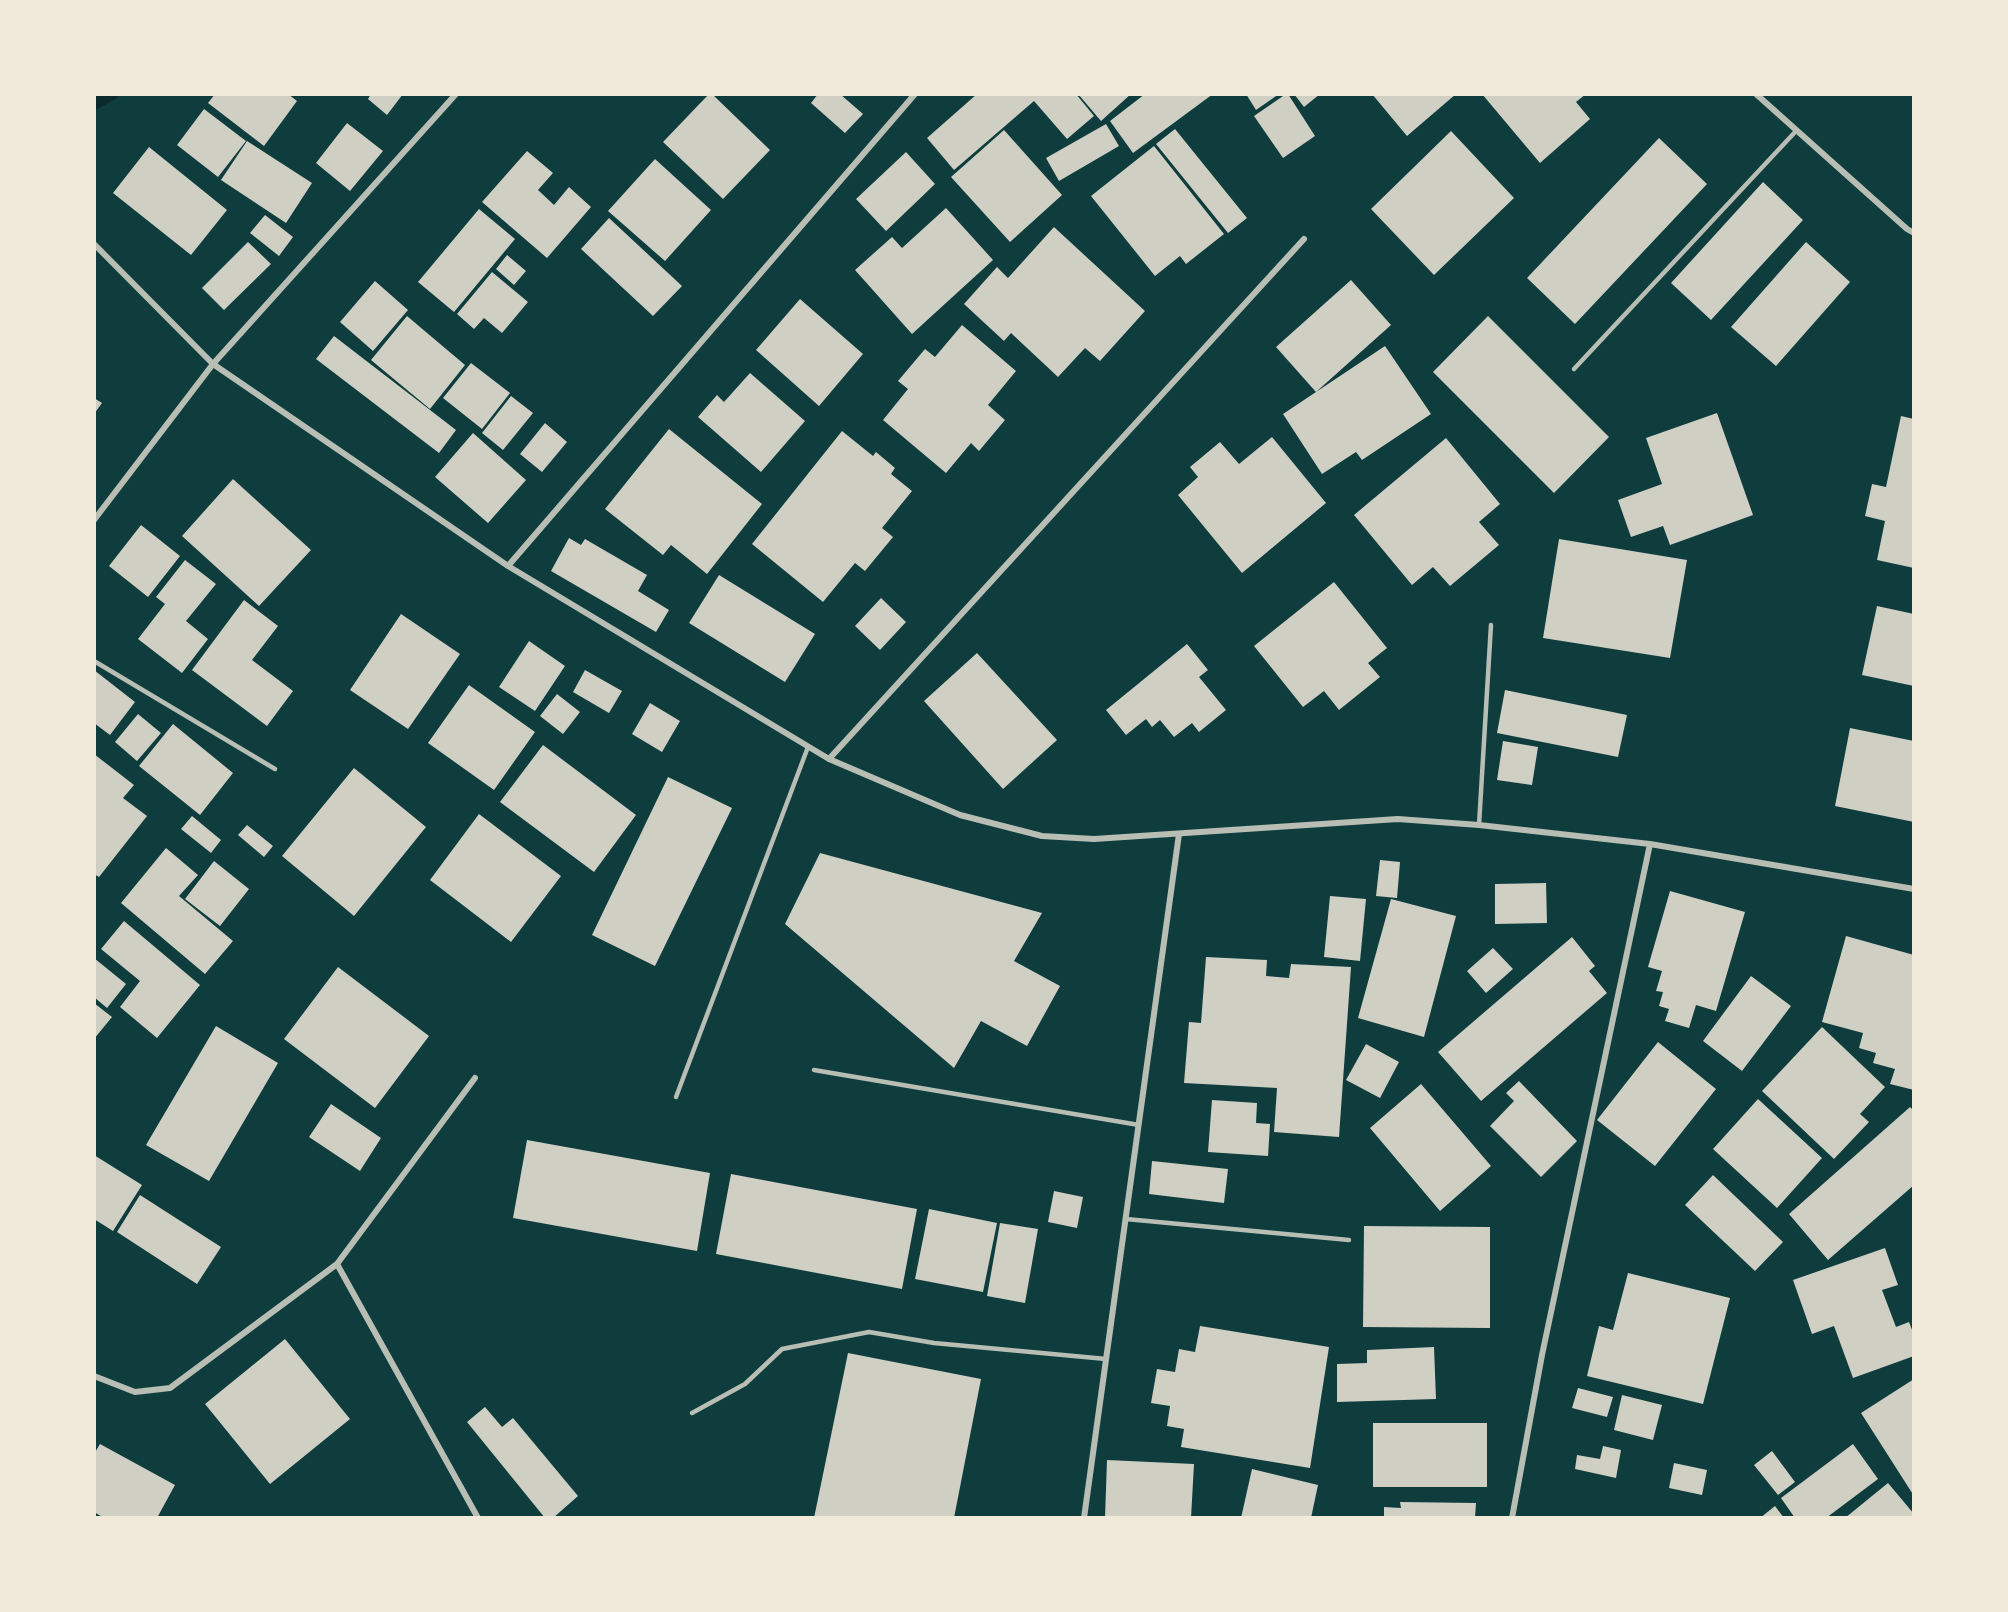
<!DOCTYPE html>
<style>
body{margin:0}
#map{position:relative;width:2008px;height:1612px;overflow:hidden;background:#0f3d3e;font-family:Arial,sans-serif}
canvas{display:block}
.frame{position:absolute;inset:0;border:96px solid #f1e9da;pointer-events:none}
</style>
<div id="map">
<canvas width="2008" height="1612"></canvas>
<div class="frame"></div>
</div>
<script>
const context = document.querySelector('canvas').getContext('2d');
context.lineJoin = 'round';
const poly = rows => new Path2D(rows.map(r => 'M' + r).join(''));
function strokePath(path, color, width, dash) { context.strokeStyle = color; context.lineWidth = width; context.lineCap = dash ? 'butt' : 'round'; context.setLineDash(dash || []); context.stroke(path); }
function fill(path, color) { context.fillStyle = color; context.fill(path, 'evenodd'); }
const stream = poly([
 [94,104,112,94]
]);
const building = poly([
 [215,94,288,94,297,101,264,146,208,103],
 [371,94,403,94,387,115,368,99],
 [709,94,712,94,770,150,723,199,663,142],
 [818,94,840,94,863,114,845,133,811,103],
 [977,94,1076,94,1094,116,1067,139,1034,101,954,170,927,138],
 [1078,94,1131,94,1101,121],
 [1145,94,1213,94,1133,153,1110,121],
 [1246,94,1279,94,1256,110],
 [1286,94,1288,94,1315,136,1283,158,1254,116],
 [1294,94,1320,94,1304,107],
 [1372,94,1456,94,1407,136],
 [1482,94,1586,94,1576,102,1590,119,1540,163],
 [204,109,246,141,218,177,177,145],
 [347,123,383,151,350,191,316,163],
 [1106,124,1119,146,1059,181,1046,158],
 [1175,129,1247,218,1228,233,1156,144],
 [1004,130,1062,195,1010,242,951,177],
 [1451,131,1514,198,1434,275,1371,209],
 [1659,138,1707,184,1575,324,1527,278],
 [247,141,312,183,286,223,221,180],
 [1154,146,1224,234,1186,264,1180,256,1155,276,1091,196],
 [149,147,227,210,191,255,113,193],
 [527,151,553,173,538,190,554,205,569,187,591,207,547,258,482,202],
 [906,152,935,184,886,231,856,199],
 [655,159,711,210,665,261,608,211],
 [1763,182,1803,220,1711,320,1671,283],
 [946,208,993,260,912,334,855,270,892,237,902,248],
 [479,209,515,239,454,312,418,282],
 [265,215,293,237,279,256,250,233],
 [609,218,682,286,653,316,581,249],
 [1054,227,1145,311,1100,361,1085,348,1058,377,1011,333,1004,341,964,304,997,267,1008,278],
 [248,242,271,264,224,310,202,288],
 [1806,242,1850,282,1776,366,1731,327],
 [507,255,526,271,514,285,496,269],
 [492,272,528,302,502,333,484,318,474,329,457,314],
 [1351,280,1391,325,1316,392,1276,347],
 [375,281,408,310,373,351,340,322],
 [800,299,863,354,819,406,756,350],
 [407,316,465,365,430,409,371,360],
 [1488,316,1609,437,1554,493,1433,372],
 [962,325,1016,371,988,405,1005,420,979,451,971,443,946,473,883,420,908,389,898,381,925,349,935,357],
 [334,336,456,430,439,453,316,359],
 [1385,346,1431,414,1362,460,1356,452,1322,474,1283,414],
 [471,363,510,393,482,429,443,398],
 [750,373,805,421,761,472,698,417,717,395,724,402],
 [511,396,533,413,503,450,482,433],
 [94,398,102,403,94,414],
 [1717,413,1753,515,1670,545,1663,526,1631,537,1618,500,1662,484,1646,438],
 [1901,416,1914,419,1914,568,1877,560,1885,521,1865,516,1872,484,1886,487],
 [545,423,567,442,542,472,520,454],
 [669,429,762,504,707,574,671,545,663,555,605,509],
 [842,431,873,456,876,452,895,468,891,474,912,491,882,528,893,537,865,571,855,563,823,602,752,544],
 [473,433,526,480,488,523,435,477],
 [1272,437,1326,503,1242,573,1178,495,1198,477,1190,467,1220,442,1239,464],
 [1446,438,1500,504,1479,522,1499,545,1450,586,1433,567,1412,585,1354,515],
 [233,479,311,550,259,606,182,536],
 [141,525,180,556,148,597,109,566],
 [569,538,581,545,585,539,647,575,638,591,669,610,656,632,551,571],
 [1559,539,1687,560,1670,658,1543,638],
 [185,560,216,584,186,621,208,639,182,673,138,639,165,604,156,597],
 [719,575,815,634,785,682,689,623],
 [1334,582,1387,648,1368,663,1380,677,1339,710,1324,691,1303,707,1254,646],
 [881,598,906,622,880,650,855,626],
 [244,600,278,626,252,660,293,691,267,726,192,670],
 [1877,606,1914,614,1914,686,1862,675],
 [401,614,460,654,408,729,350,690],
 [529,641,565,666,535,711,499,687],
 [1187,644,1208,670,1199,677,1226,710,1199,732,1192,723,1174,737,1160,720,1152,727,1146,719,1126,735,1106,710],
 [977,653,1057,740,1003,789,924,701],
 [94,670,135,702,110,735,94,723],
 [585,670,622,691,609,713,573,692],
 [469,685,535,732,494,790,428,743],
 [1505,690,1627,715,1618,757,1497,733],
 [557,694,580,712,563,734,540,716],
 [650,703,680,721,662,752,632,734],
 [138,714,161,733,137,761,115,742],
 [173,724,233,773,200,815,139,766],
 [1850,728,1914,741,1914,822,1835,806],
 [1503,741,1538,747,1532,785,1497,780],
 [543,745,636,815,594,872,500,802],
 [94,754,134,785,123,798,147,816,99,877,94,874],
 [354,768,426,827,354,916,282,856],
 [668,777,732,808,655,966,592,935],
 [479,814,561,876,511,942,430,880],
 [192,816,221,840,211,853,181,829],
 [247,825,273,846,264,857,238,835],
 [166,848,198,875,179,896,233,941,205,974,121,903],
 [820,853,1042,913,1014,961,1060,986,1027,1046,981,1021,954,1068,785,924],
 [1380,860,1400,862,1397,898,1376,896],
 [214,861,249,889,220,926,185,899],
 [1546,883,1547,923,1495,924,1495,884],
 [1670,891,1745,912,1716,1011,1696,1005,1689,1028,1665,1021,1669,1009,1659,1006,1663,992,1656,991,1662,971,1648,967],
 [1330,896,1366,899,1360,961,1324,957],
 [1391,899,1456,916,1424,1037,1358,1018],
 [124,921,200,985,157,1038,120,1007,140,981,101,949],
 [1846,936,1914,955,1914,1090,1890,1084,1895,1069,1873,1063,1876,1053,1859,1048,1863,1033,1822,1022],
 [1572,937,1595,966,1589,971,1607,993,1481,1101,1438,1052],
 [1493,948,1513,969,1486,993,1467,971],
 [1206,957,1267,960,1266,976,1289,978,1291,964,1351,967,1339,1137,1274,1132,1277,1088,1184,1083,1189,1022,1201,1023],
 [94,958,126,984,107,1008,94,997],
 [338,967,429,1036,375,1108,284,1039],
 [1751,976,1791,1006,1742,1071,1703,1041],
 [94,1003,112,1017,94,1039],
 [216,1026,278,1063,209,1181,146,1145],
 [1822,1027,1885,1087,1860,1114,1869,1122,1834,1159,1762,1091],
 [1658,1042,1716,1089,1655,1166,1597,1120],
 [1366,1044,1399,1062,1380,1098,1346,1080],
 [1519,1081,1577,1141,1541,1177,1490,1126,1514,1101,1506,1093],
 [1421,1084,1491,1166,1440,1211,1370,1128],
 [1758,1099,1822,1158,1777,1208,1713,1149],
 [1212,1100,1257,1103,1256,1123,1270,1124,1268,1156,1208,1152],
 [331,1104,381,1138,360,1171,309,1137],
 [1910,1107,1914,1111,1914,1185,1828,1260,1789,1214],
 [527,1140,710,1173,697,1251,513,1218],
 [94,1155,142,1185,113,1231,94,1219],
 [1152,1161,1228,1169,1224,1203,1149,1194],
 [731,1174,917,1209,902,1289,716,1254],
 [1713,1175,1783,1242,1755,1271,1685,1205],
 [1054,1191,1083,1197,1077,1228,1048,1222],
 [140,1195,221,1247,197,1284,117,1232],
 [929,1209,997,1223,983,1292,915,1279],
 [1000,1223,1038,1229,1025,1303,987,1296],
 [1364,1226,1490,1227,1490,1328,1363,1327],
 [1885,1248,1898,1285,1882,1290,1896,1327,1909,1322,1914,1335,1914,1356,1853,1378,1834,1326,1812,1334,1793,1280],
 [1628,1273,1730,1298,1703,1404,1587,1376,1599,1326,1613,1330],
 [1200,1326,1329,1347,1310,1468,1181,1447,1184,1429,1167,1426,1170,1406,1151,1403,1157,1369,1175,1372,1179,1349,1195,1352],
 [285,1339,350,1419,270,1484,205,1404],
 [1434,1347,1436,1399,1337,1402,1337,1364,1367,1363,1367,1350],
 [848,1353,981,1379,954,1518,814,1518],
 [1914,1379,1914,1496,1861,1413],
 [1578,1388,1613,1397,1607,1417,1572,1408],
 [1622,1395,1662,1405,1653,1440,1614,1430],
 [485,1407,502,1427,513,1418,578,1496,553,1518,545,1518,467,1422],
 [1373,1423,1487,1423,1487,1487,1373,1487],
 [100,1444,175,1485,157,1518,104,1518,94,1512,94,1454],
 [1853,1444,1878,1479,1826,1518,1795,1518,1781,1498],
 [1603,1446,1621,1450,1616,1478,1575,1469,1577,1455,1600,1459],
 [1772,1451,1795,1482,1778,1495,1754,1465],
 [1107,1460,1194,1464,1191,1518,1105,1518],
 [1674,1463,1707,1470,1702,1495,1669,1488],
 [1252,1469,1318,1485,1311,1518,1241,1518],
 [1888,1483,1914,1514,1914,1518,1845,1518],
 [1400,1502,1476,1503,1475,1518,1384,1518,1384,1507,1401,1508],
 [1775,1506,1784,1518,1760,1518]
]);
const service = poly([
 [1574,369,1796,131],
 [94,661,275,769],
 [1479,825,1491,625],
 [814,1070,1139,1125],
 [676,1097,808,747],
 [1126,1219,1349,1240],
 [692,1413,745,1384,782,1349,869,1332,934,1343,1106,1359]
]);
const minor = poly([
 [1756,94,1907,229,1914,233],
 [94,244,213,364,508,566,829,759,960,815,1042,836,1094,839,1398,819,1479,825,1650,844,1914,889],
 [94,520,213,364,456,94],
 [508,566,915,94],
 [829,759,1304,239],
 [337,1264,478,1518],
 [94,1376,135,1392,170,1388,337,1264,475,1078],
 [1084,1518,1179,834],
 [1512,1518,1542,1355,1650,844]
]);
strokePath(stream, '#0a2a2b', 12);
fill(building, '#cfcfc3');
strokePath(service, '#b8beb3', 4.5);
strokePath(minor, '#b8beb3', 6);
</script>
